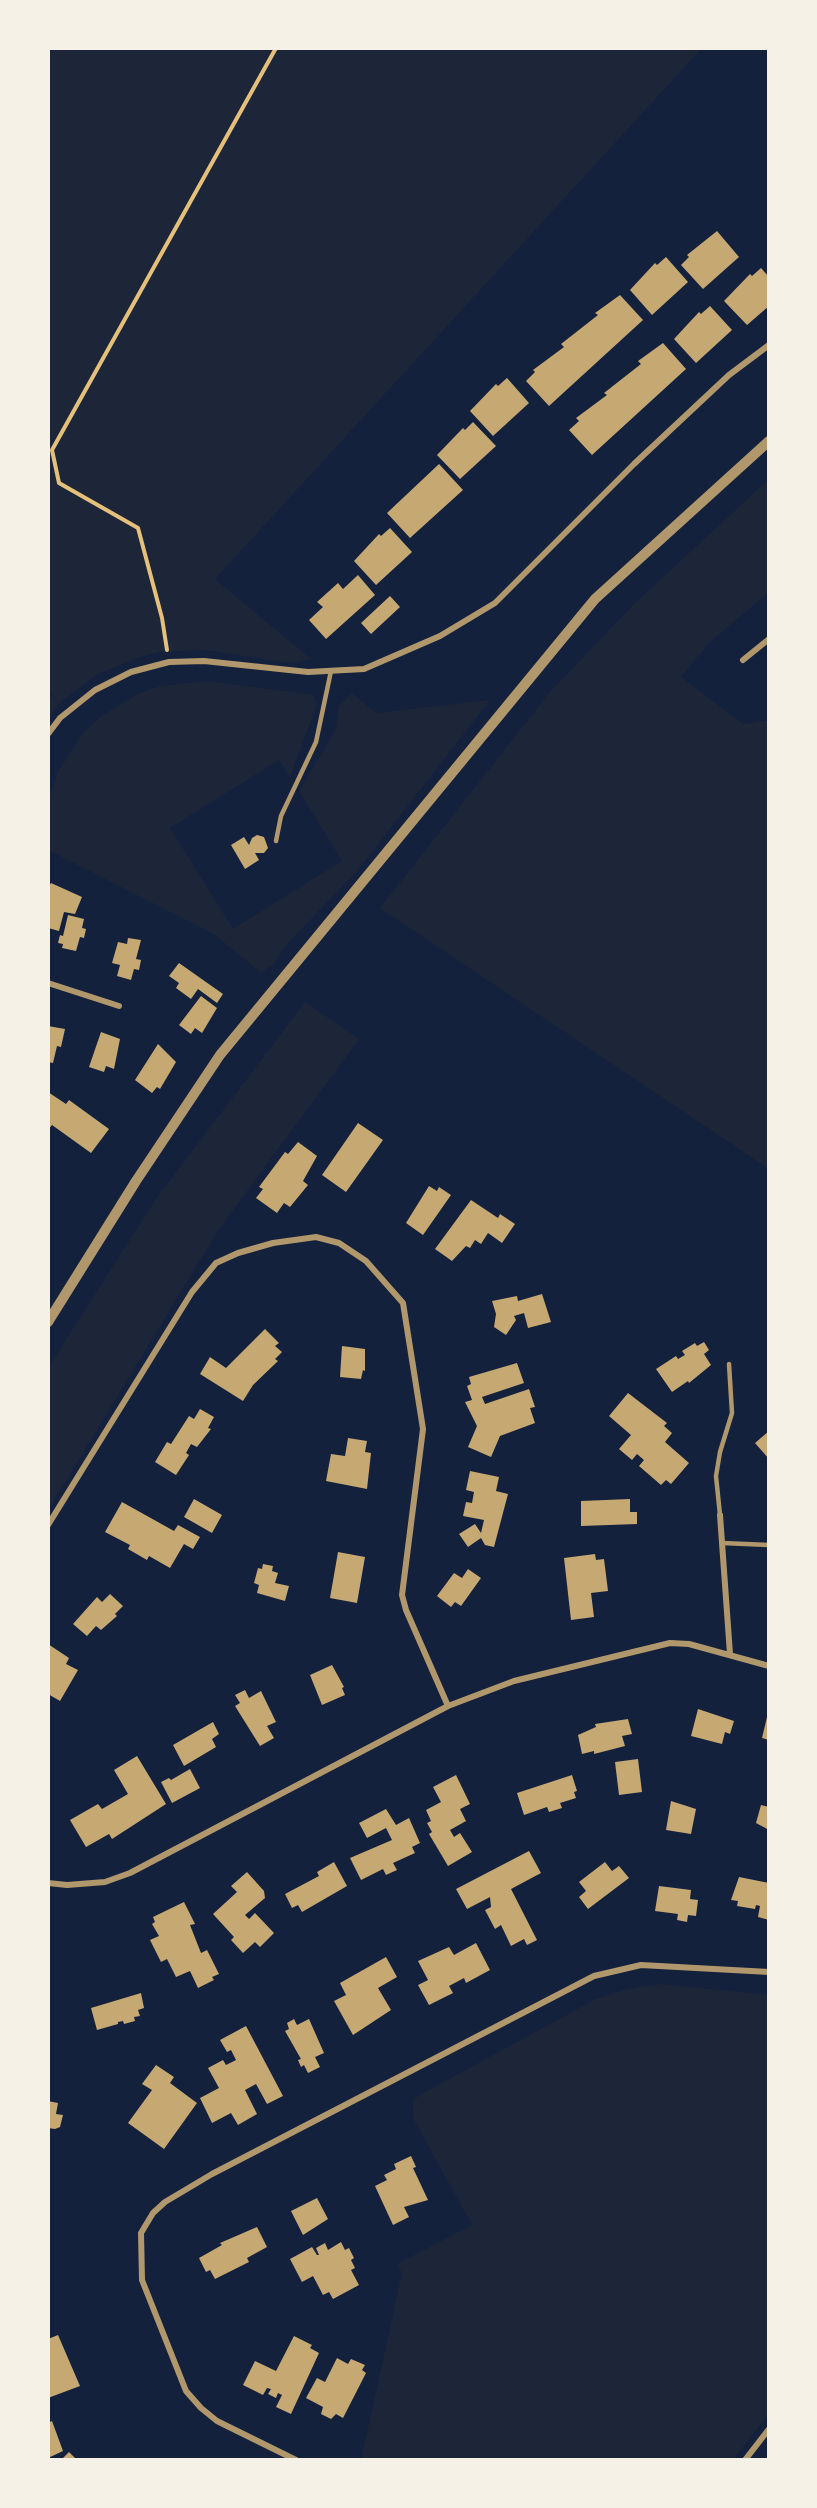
<!DOCTYPE html>
<style>
body{margin:0}
#map{position:relative;width:817px;height:2508px;overflow:hidden;background:#14213d;font-family:Overpass,sans-serif}
canvas{display:block}
.frame{position:absolute;inset:0;border:50px solid #f6f1e7;pointer-events:none}
</style>
<div id="map">
<canvas width="817" height="2508"></canvas>
<div class="frame"></div>
</div>
<script>
const context = document.querySelector('canvas').getContext('2d');
context.lineJoin = 'round';
function fill(path, color) { context.fillStyle = color; context.fill(path, 'evenodd'); }
const poly = rows => new Path2D(rows.map(r => 'M' + r).join(''));
function strokePath(path, color, width, dash) { context.strokeStyle = color; context.lineWidth = width; context.lineCap = dash ? 'butt' : 'round'; context.setLineDash(dash || []); context.stroke(path); }
const green = poly([
 [48,48,702,48,215,579,311,659,290,663,204,650,159,652,137,658,98,674,61,702,48,719,48,695,56,698,48,692],
 [769,479,769,592,710,642,681,677,743,724,769,720,769,1169,380,908,550,692,634,604],
 [208,681,313,695,317,704,290,777,279,760,170,828,233,929,342,861,299,791,336,729,338,707,352,693,376,713,490,700,357,871,287,944,274,963,261,973,214,934,48,850,48,802,58,772,83,733,100,717,140,693,161,686],
 [305,1002,359,1039,219,1229,48,1510,48,1368,156,1199],
 [660,1984,769,1995,769,2413,733,2460,361,2460,402,2273,397,2264,472,2225,413,2118,413,2101,418,2096,596,1999,627,1989]
]);
const building = poly([
 [717,231,739,257,703,289,681,265,689,257,687,255],
 [666,257,688,282,652,315,630,290,655,263,657,265],
 [761,268,769,277,769,306,747,325,724,301,750,274,752,276],
 [620,295,643,320,549,406,526,381,535,372,533,370,564,347,561,344,598,315,595,313],
 [710,306,732,330,696,363,674,339,699,312,701,314],
 [663,343,686,369,592,455,569,430,579,421,576,418,607,395,604,393,641,364,638,361],
 [507,378,529,403,493,436,470,411,496,384,498,386],
 [473,422,496,446,460,479,437,455,463,428,465,430],
 [439,464,463,490,410,538,387,513],
 [390,528,412,552,376,585,354,561,379,534,381,536],
 [358,575,375,595,326,639,309,620,323,607,317,602,338,583,343,589],
 [390,596,400,607,371,634,361,623],
 [257,835,264,837,268,848,264,853,255,853,259,860,245,869,231,845,244,837,249,845,252,838],
 [51,883,82,897,75,914,64,912,59,931,48,928,48,888],
 [68,915,84,919,82,928,86,929,84,938,80,937,76,951,62,948,63,944,58,943,60,935,63,936],
 [128,938,141,940,136,959,141,960,139,970,134,969,131,980,117,976,120,965,112,963,118,942,127,944],
 [179,963,223,994,217,1003,198,989,191,999,176,988,179,983,169,976],
 [201,996,217,1008,202,1033,195,1028,191,1034,179,1025],
 [48,1026,65,1029,61,1047,57,1046,53,1063,48,1062],
 [101,1032,120,1039,114,1069,106,1066,104,1072,89,1067],
 [158,1044,176,1062,160,1089,157,1087,152,1093,135,1080],
 [48,1092,66,1104,69,1100,109,1129,91,1153,52,1125,48,1130],
 [358,1123,383,1140,346,1192,322,1175],
 [298,1142,317,1156,303,1181,308,1185,290,1207,284,1203,277,1213,256,1198,263,1189,259,1187,285,1152,288,1154],
 [429,1186,437,1191,439,1187,451,1195,423,1235,406,1223],
 [471,1200,498,1218,500,1214,515,1224,502,1243,488,1233,481,1244,475,1240,470,1248,466,1246,452,1261,435,1249],
 [542,1294,551,1322,528,1328,524,1313,514,1316,516,1320,506,1335,494,1327,496,1314,492,1301,517,1296,518,1301],
 [265,1329,279,1343,275,1346,282,1352,275,1359,278,1361,253,1385,243,1401,200,1374,210,1357,226,1368],
 [704,1342,709,1350,704,1354,711,1365,689,1383,688,1381,672,1392,656,1369,676,1356,678,1359,685,1355,682,1351,695,1343,697,1346],
 [342,1346,365,1349,365,1371,363,1370,361,1379,340,1377],
 [517,1363,524,1383,482,1397,485,1404,529,1389,535,1407,530,1408,535,1423,500,1436,491,1457,468,1447,477,1426,465,1402,472,1400,467,1386,471,1384,469,1377],
 [628,1393,667,1423,664,1426,672,1433,665,1442,689,1463,671,1484,666,1480,661,1485,639,1466,644,1460,637,1454,632,1460,619,1449,631,1435,609,1416],
 [200,1409,214,1417,208,1428,211,1429,197,1447,191,1444,186,1453,189,1455,176,1475,155,1462,167,1442,171,1444,189,1416,194,1419],
 [769,1431,769,1459,755,1443],
 [348,1438,367,1441,365,1452,371,1453,367,1489,326,1481,331,1454,345,1456],
 [470,1471,499,1477,496,1491,508,1494,494,1547,485,1545,481,1538,468,1547,459,1534,475,1524,481,1533,484,1520,463,1516,466,1502,472,1503,474,1492,466,1490],
 [194,1499,222,1515,212,1533,184,1517],
 [630,1499,630,1512,637,1512,637,1524,581,1526,581,1501],
 [122,1502,174,1531,178,1525,200,1537,193,1549,184,1544,170,1568,149,1556,147,1560,128,1549,130,1545,105,1532],
 [338,1552,365,1557,357,1603,330,1598],
 [595,1554,596,1560,604,1559,608,1591,591,1593,594,1617,571,1620,564,1558],
 [263,1564,273,1566,272,1571,278,1573,275,1583,289,1586,285,1601,257,1593,259,1585,254,1583,258,1568,262,1569],
 [468,1569,481,1578,461,1606,455,1602,451,1607,437,1596,454,1573,462,1578],
 [110,1594,123,1606,115,1614,117,1616,101,1630,96,1626,87,1636,73,1624,97,1597,102,1602],
 [48,1644,69,1658,66,1664,78,1670,60,1701,48,1694],
 [332,1665,344,1687,342,1688,345,1695,322,1705,310,1675],
 [245,1690,249,1698,261,1691,276,1722,267,1726,274,1738,260,1746,235,1706,240,1703,235,1695],
 [698,1709,734,1721,730,1734,725,1732,722,1744,691,1736],
 [768,1713,769,1713,769,1740,762,1738],
 [628,1719,632,1734,622,1736,625,1746,594,1754,594,1751,582,1754,578,1735,596,1727,595,1724],
 [213,1722,219,1734,212,1739,216,1747,184,1766,173,1745],
 [137,1756,166,1804,112,1839,109,1834,86,1847,70,1820,98,1804,102,1809,128,1794,114,1770],
 [638,1759,642,1792,619,1795,615,1762],
 [190,1769,200,1788,172,1803,161,1782,169,1778,171,1780],
 [456,1775,470,1804,460,1809,466,1821,450,1830,454,1837,460,1833,472,1852,448,1866,429,1834,432,1832,427,1823,431,1821,426,1810,441,1802,433,1787],
 [572,1775,577,1791,574,1792,576,1798,560,1803,562,1808,549,1812,547,1807,524,1815,517,1793],
 [671,1801,696,1809,691,1834,666,1830],
 [761,1805,769,1807,769,1830,756,1823],
 [386,1809,396,1825,409,1818,420,1843,412,1847,415,1853,393,1863,397,1870,386,1875,383,1869,361,1880,350,1858,392,1840,386,1828,367,1838,359,1823],
 [529,1851,541,1873,511,1889,537,1940,527,1945,524,1939,511,1946,501,1925,495,1929,485,1910,491,1907,490,1897,467,1909,456,1889],
 [334,1862,347,1886,302,1912,298,1905,292,1908,285,1894,319,1876,317,1872],
 [605,1862,612,1871,619,1866,629,1878,588,1909,579,1897,586,1891,579,1882],
 [247,1872,264,1891,265,1898,245,1915,249,1919,255,1913,274,1933,260,1947,255,1942,243,1953,231,1940,234,1937,213,1914,237,1892,231,1886],
 [739,1877,769,1883,769,1920,758,1917,760,1906,756,1905,755,1909,737,1906,738,1901,731,1900],
 [659,1886,691,1890,690,1899,698,1900,696,1916,688,1915,687,1922,677,1920,678,1914,655,1911],
 [184,1902,195,1924,190,1925,201,1953,207,1950,219,1974,212,1977,214,1980,198,1988,190,1971,176,1977,167,1959,161,1962,150,1940,159,1936,152,1924,155,1922,153,1917],
 [476,1943,490,1970,466,1983,464,1978,449,1986,453,1993,429,2005,418,1985,428,1980,418,1961,449,1947,454,1955],
 [386,1957,397,1977,378,1988,391,2010,353,2035,334,2001,346,1995,340,1983],
 [141,1993,144,2008,138,2010,140,2016,134,2017,135,2021,124,2024,123,2021,118,2022,118,2024,97,2030,91,2008],
 [294,2019,297,2025,309,2019,324,2053,315,2057,320,2067,308,2073,304,2065,301,2067,298,2060,301,2059,285,2031,289,2029,287,2023],
 [246,2026,283,2096,267,2104,256,2084,245,2090,257,2114,238,2125,231,2113,212,2123,200,2098,219,2088,208,2068,223,2060,226,2065,236,2060,231,2050,227,2052,220,2040],
 [156,2065,174,2077,170,2083,197,2103,164,2149,128,2123,152,2090,142,2084],
 [48,2101,58,2103,56,2114,63,2115,60,2127,55,2129,48,2128],
 [411,2156,416,2167,413,2168,428,2200,404,2207,409,2217,393,2225,375,2186,387,2180,384,2175,396,2169,394,2164],
 [317,2198,328,2219,303,2235,291,2211],
 [257,2227,267,2247,247,2258,249,2262,215,2279,210,2270,206,2272,199,2258,222,2245,220,2243],
 [341,2242,345,2250,349,2248,354,2258,351,2260,355,2268,351,2270,359,2285,333,2299,329,2292,323,2295,313,2276,302,2282,290,2259,312,2247,317,2255,319,2255,316,2248,325,2243,328,2250],
 [58,2335,80,2386,48,2398,48,2339],
 [294,2336,312,2345,310,2348,319,2353,291,2414,276,2407,282,2395,278,2393,276,2398,268,2394,271,2389,267,2388,263,2395,243,2385,255,2361,276,2371],
 [337,2358,348,2364,351,2359,365,2365,362,2370,366,2373,343,2418,336,2414,331,2419,321,2414,323,2407,306,2398,317,2378,325,2382],
 [52,2421,63,2451,48,2458,48,2423],
 [69,2452,77,2460,61,2460]
]);
const path = poly([
 [167,650,162,618,138,528,59,483,52,450,276,48]
]);
const service = poly([
 [276,841,281,816,316,742,331,671],
 [720,1515,716,1476,720,1452,732,1413,729,1364],
 [722,1543,769,1545]
]);
const minor = poly([
 [743,660,769,639],
 [48,734,60,718,95,690,131,672,169,662,204,661,308,672,364,669,440,636,495,603,634,464,729,375,769,345],
 [48,983,119,1006],
 [720,1515,730,1654],
 [48,1525,192,1292,216,1263,238,1253,273,1243,316,1237,339,1243,366,1261,403,1303,423,1429,402,1595,406,1610,448,1706],
 [48,1883,67,1885,105,1882,130,1873,448,1706,514,1681,670,1643,689,1644,769,1666],
 [296,2460,217,2421,201,2408,186,2391,142,2280,141,2233,153,2213,165,2202,212,2174,594,1976,641,1965,769,1972],
 [745,2460,769,2429]
]);
const tertiary = poly([
 [48,1322,136,1181,220,1055,595,599,769,441]
]);
fill(green, '#1d2539');
fill(building, '#c6a872');
strokePath(path, '#e5c07b', 4);
strokePath(service, '#b1986c', 4.5);
strokePath(minor, '#b1986c', 6);
strokePath(tertiary, '#b1986c', 10);
</script>
